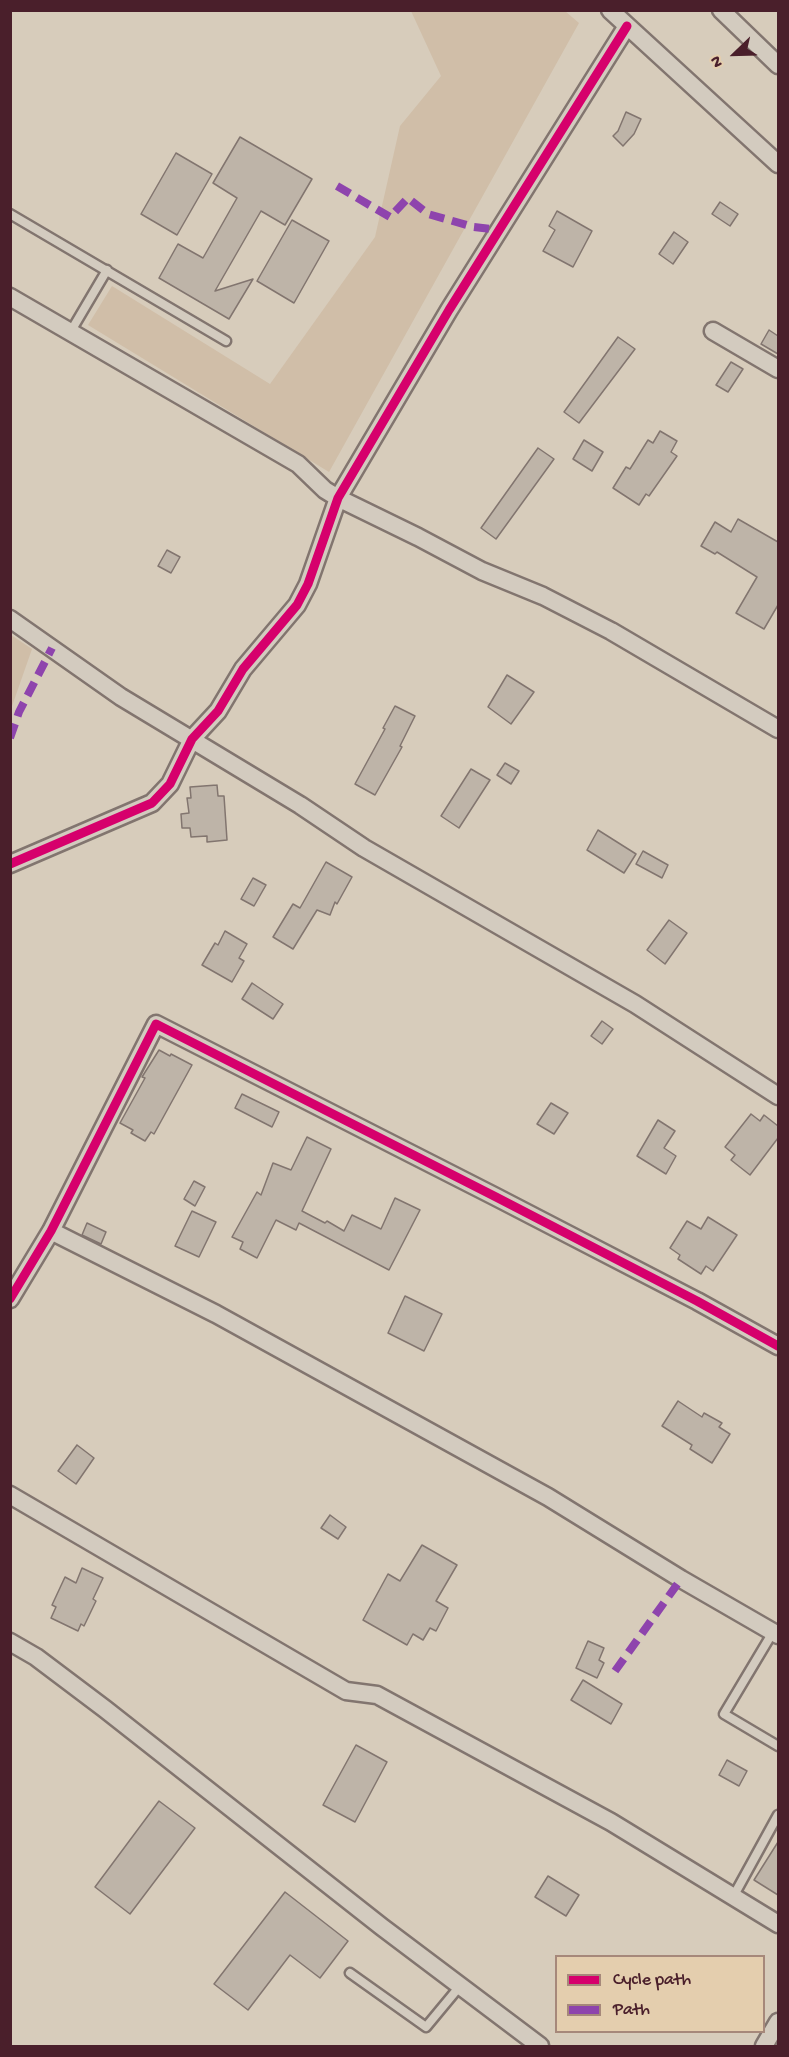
<!DOCTYPE html>
<style>
body{margin:0}
#map{position:relative;width:789px;height:2057px;overflow:hidden;background:#d7ccbb;font-family:"Gochi Hand",sans-serif}
canvas{display:block}
.frame{position:absolute;inset:0;border:12px solid #4a1f2b;pointer-events:none}
.legend{position:absolute;left:555px;top:1955px;width:210px;height:78px;box-sizing:border-box;background:#e4ceae;border:2px solid #a6887a;margin:0;padding:8px 10px;list-style:none;font-size:18px;color:#4a1f2b}
.legend li{display:flex;align-items:center;gap:12px;height:30px}
.legend b{width:30px;border:2px solid #a6887a}
.north{position:absolute;left:705px;top:24px;width:60px;height:60px;-webkit-text-stroke:4px #e4ceae;paint-order:stroke;rotate:247deg;font-size:16px;font-weight:700;line-height:24px;text-align:center;color:#4a1f2b}
.north::after{content:'';display:block;margin:auto;width:21px;height:27px;background:#4a1f2b;clip-path:polygon(50% 0,100% 100%,50% 72%,0 100%)}
</style>
<div id="map">
<canvas width="789" height="2057"></canvas>
<div class="frame"></div>
<ul class="legend">
<li><b style="height:8px;background:#d6006c"></b>Cycle path</li>
<li><b style="height:8px;background:#8e44ad"></b>Path</li>
</ul>
<div class="north">N</div>
</div>
<script>
const context = document.querySelector('canvas').getContext('2d');
context.lineJoin = 'round';
function fill(path, color) { context.fillStyle = color; context.fill(path, 'evenodd'); }
const poly = rows => new Path2D(rows.map(r => 'M' + r).join(''));
function strokePath(path, color, width, dash) { context.strokeStyle = color; context.lineWidth = width; context.lineCap = dash ? 'butt' : 'round'; context.setLineDash(dash || []); context.stroke(path); }
const green = poly([
 [411,11,565,11,579,23,329,472,88,325,112,286,270,384,375,237,400,126,441,76],
 [11,635,32,649,11,709]
]);
const building = poly([
 [626,112,641,119,634,134,623,146,613,136,618,131,626,112],
 [240,137,312,179,285,225,261,211,215,291,253,279,229,319,159,278,178,244,203,258,237,198,213,183,240,137],
 [176,153,212,174,177,235,141,214,176,153],
 [720,202,738,214,730,226,712,214,720,202],
 [557,211,592,231,573,267,543,251,555,230,549,226,557,211],
 [292,220,329,241,294,303,257,281,292,220],
 [674,232,688,242,673,264,659,254,674,232],
 [769,330,778,336,778,354,761,344,769,330],
 [618,337,635,349,579,423,564,412,618,337],
 [731,362,743,369,728,392,716,385,731,362],
 [660,431,677,441,671,452,677,456,649,496,646,494,639,505,613,488,626,467,630,469,648,440,653,443,660,431],
 [584,440,603,452,592,471,573,459,584,440],
 [538,448,554,459,496,539,481,528,538,448],
 [738,519,778,542,778,605,764,629,736,613,757,577,717,552,715,554,701,546,715,522,731,532,738,519],
 [167,550,180,557,171,573,158,566,167,550],
 [507,675,534,692,511,724,488,707,507,675],
 [395,706,415,716,400,746,402,747,375,795,355,784,385,729,383,728,395,706],
 [505,763,519,771,511,784,497,775,505,763],
 [471,769,490,780,459,828,441,816,471,769],
 [217,785,218,796,224,796,227,840,207,842,207,836,191,837,190,828,182,828,181,814,189,813,187,798,191,798,190,787,217,785],
 [598,830,636,854,624,873,587,850,598,830],
 [643,851,668,865,662,878,636,864,643,851],
 [326,862,352,877,337,904,335,902,330,915,317,910,293,949,273,937,293,904,300,908,326,862],
 [253,878,266,885,254,906,241,899,253,878],
 [669,920,687,933,665,964,647,950,669,920],
 [225,931,247,944,239,958,244,961,232,982,202,965,215,943,218,945,225,931],
 [252,983,283,1004,273,1019,242,999,252,983],
 [602,1021,613,1029,602,1044,591,1036,602,1021],
 [159,1050,170,1056,171,1054,192,1065,154,1134,151,1132,145,1141,131,1133,133,1130,120,1123,145,1078,142,1077,159,1050],
 [242,1094,279,1112,272,1127,235,1108,242,1094],
 [551,1103,568,1113,554,1134,537,1124,551,1103],
 [751,1114,760,1121,764,1115,778,1126,778,1138,750,1175,731,1160,735,1155,725,1147,751,1114],
 [658,1120,675,1131,664,1148,676,1156,666,1174,637,1156,658,1120],
 [307,1137,331,1149,302,1211,325,1223,327,1221,344,1231,352,1215,381,1229,395,1198,420,1210,389,1270,299,1223,296,1230,276,1220,257,1258,240,1249,243,1242,232,1237,257,1192,261,1195,273,1163,291,1170,307,1137],
 [194,1181,205,1187,195,1206,184,1199,194,1181],
 [192,1211,216,1222,199,1257,175,1246,192,1211],
 [708,1217,737,1235,713,1271,706,1266,701,1274,678,1259,680,1255,670,1248,687,1221,701,1229,708,1217],
 [87,1223,106,1232,101,1244,82,1235,87,1223],
 [405,1296,442,1314,424,1351,388,1333,405,1296],
 [678,1401,702,1417,704,1413,722,1423,719,1427,730,1434,712,1463,690,1449,692,1445,662,1426,678,1401],
 [77,1445,94,1458,76,1484,58,1471,77,1445],
 [330,1515,346,1527,338,1539,321,1528,330,1515],
 [422,1545,457,1565,436,1601,448,1608,436,1631,430,1628,423,1640,413,1634,407,1645,363,1620,388,1574,400,1581,422,1545],
 [82,1568,103,1578,93,1599,96,1601,84,1626,81,1624,78,1631,51,1618,56,1607,52,1605,65,1577,76,1583,82,1568],
 [588,1641,604,1648,599,1660,604,1663,597,1678,576,1668,588,1641],
 [583,1680,622,1704,611,1724,571,1700,583,1680],
 [356,1745,387,1762,355,1822,323,1805,356,1745],
 [727,1760,747,1771,739,1786,719,1775,727,1760],
 [159,1801,195,1828,130,1914,95,1887,159,1801],
 [778,1842,778,1895,754,1880,778,1842],
 [548,1876,579,1895,566,1916,535,1897,548,1876],
 [285,1892,348,1941,320,1978,290,1955,248,2010,214,1984,285,1892]
]);
const lane = poly([
 [10,214,226,341],
 [71,331,107,270],
 [773,1632,724,1714,778,1746],
 [733,1897,778,1815],
 [350,1973,426,2027,460,1986]
]);
const street = poly([
 [610,10,778,164],
 [721,10,778,65],
 [10,297,298,464,325,490,338,498,418,537,482,571,543,596,611,631,778,729],
 [713,331,778,369],
 [10,619,121,697,300,805,364,848,635,1004,778,1096],
 [10,864,152,803,170,784,192,739,218,711,243,669,297,605,308,584,338,498,449,310,627,26],
 [51,1231,216,1314,548,1497,681,1579,778,1635],
 [10,1299,51,1231,156,1024,496,1197,697,1301,778,1346],
 [10,1495,346,1691,377,1695,611,1822,778,1924],
 [10,1642,36,1657,105,1709,382,1927,540,2046],
 [764,2046,778,2022]
]);
const quiet = poly([
 [337,186,390,217,408,198,428,214,474,227,499,230],
 [10,738,19,712,52,648],
 [615,1671,681,1579]
]);
const cycleway = poly([
 [10,864,152,803,170,784,192,739,218,711,243,669,297,605,308,584,338,498,449,310,627,26],
 [10,1299,51,1231,156,1024,496,1197,697,1301,778,1346]
]);
fill(green, '#d0bea8');
fill(building, '#beb4a8');
strokePath(building, '#82756f', 1.5);
strokePath(lane, '#82756f', 13);
strokePath(street, '#82756f', 21);
strokePath(lane, '#d3cbbf', 8);
strokePath(street, '#d3cbbf', 16);
strokePath(quiet, '#8e44ad', 8, [15, 8]);
strokePath(cycleway, '#d6006c', 9);
</script>
